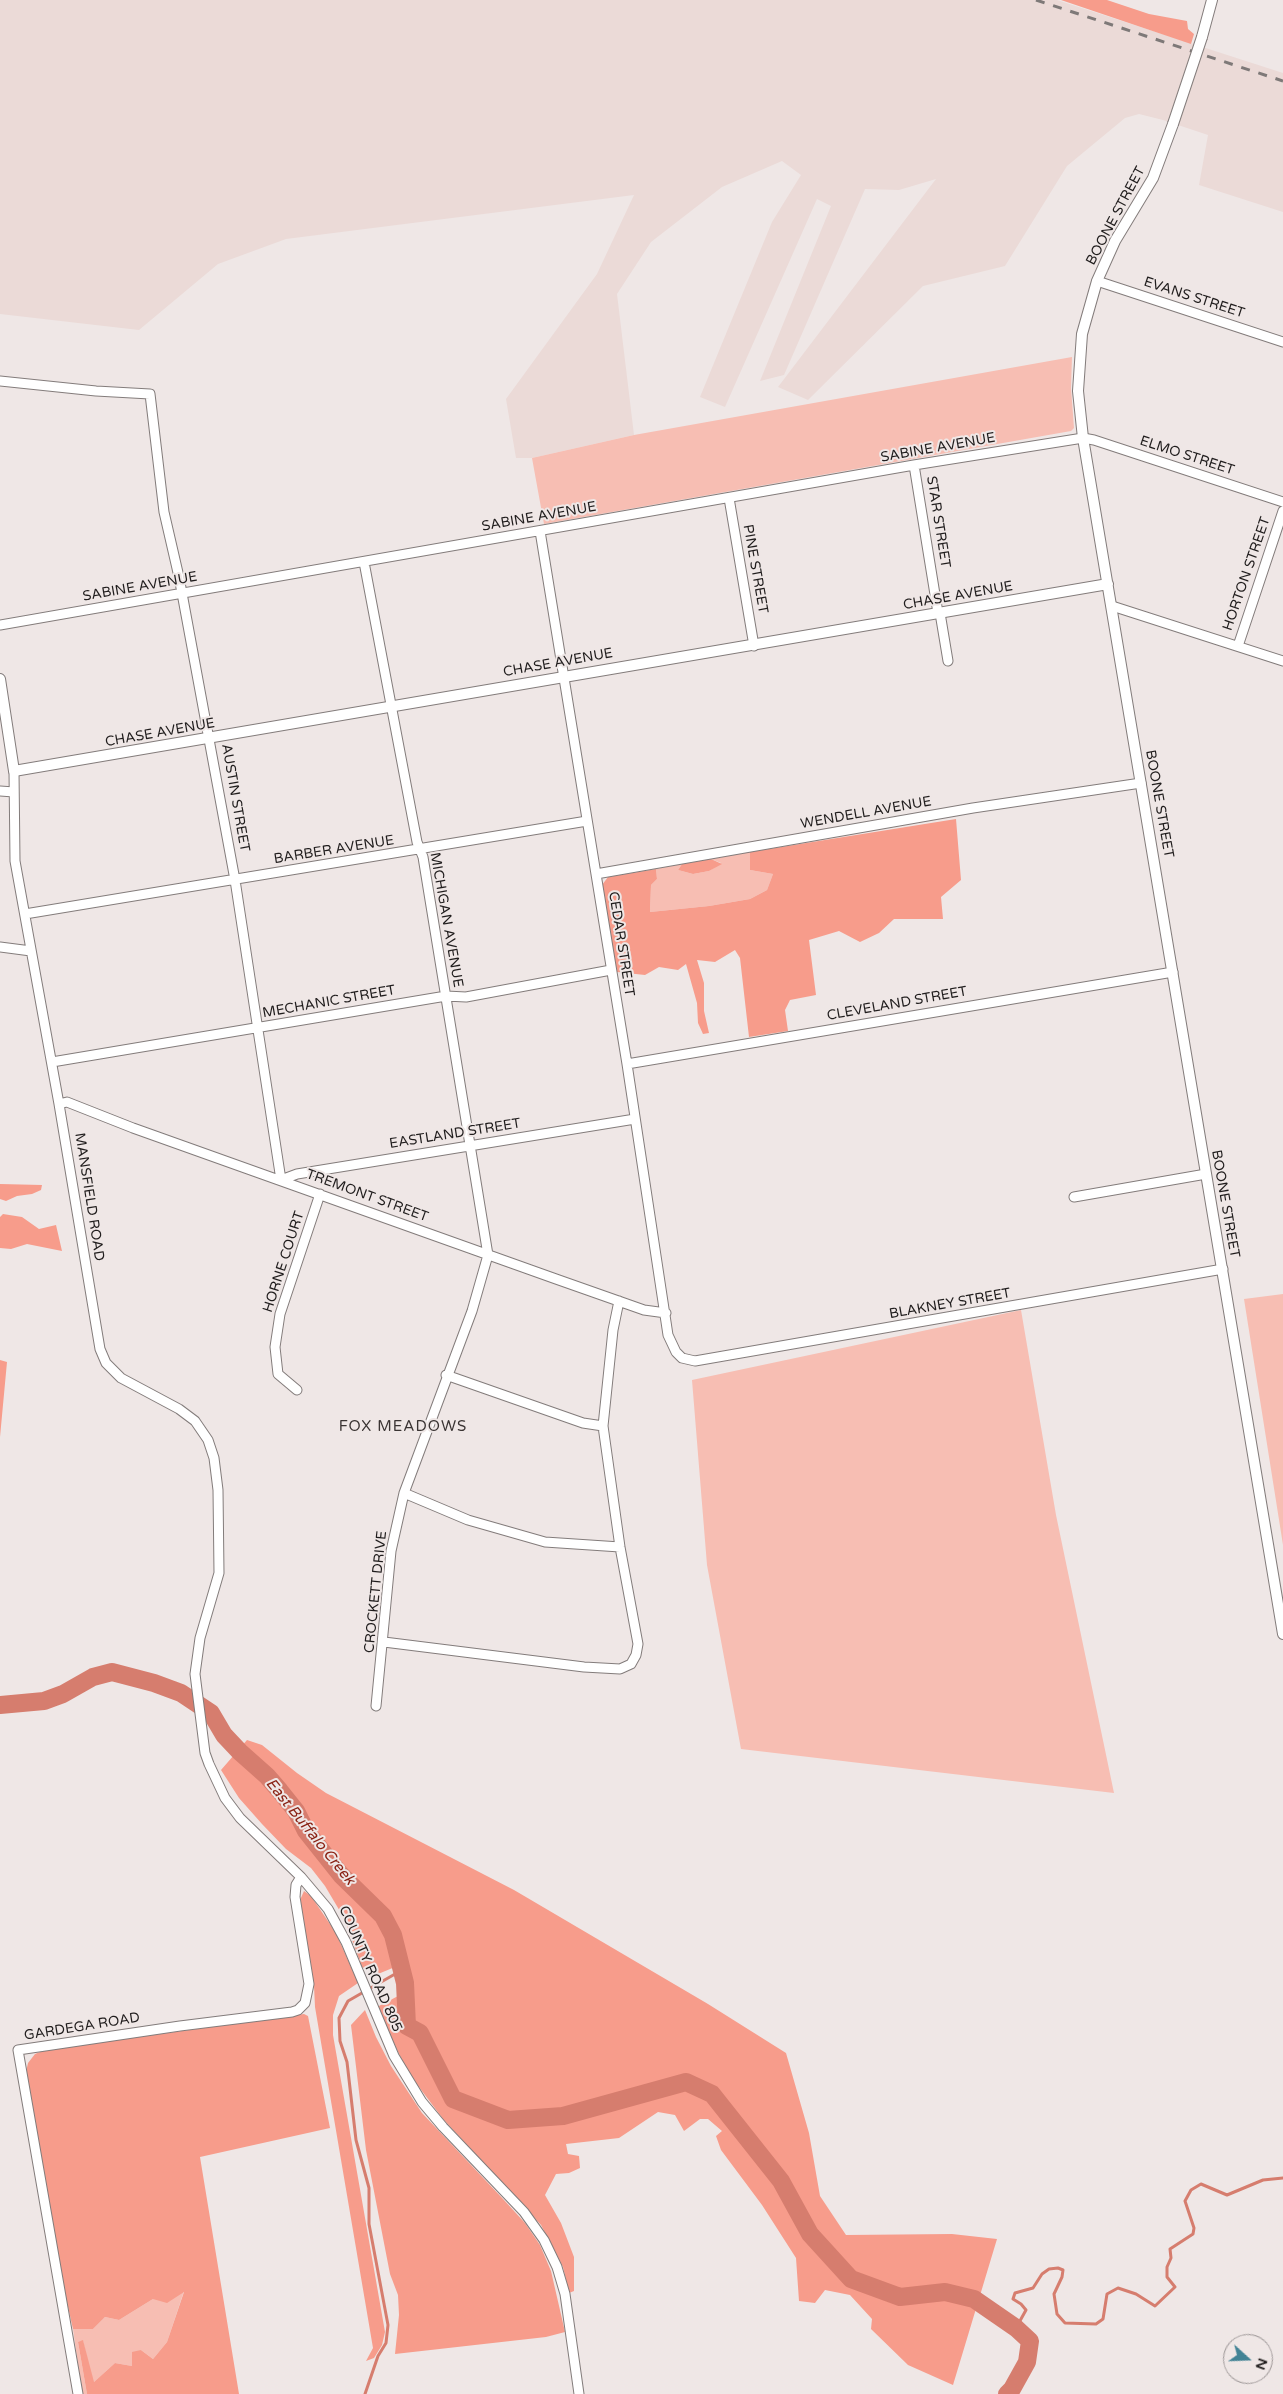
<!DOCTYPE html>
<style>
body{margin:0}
#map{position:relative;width:1283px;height:2394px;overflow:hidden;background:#efe7e6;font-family:"Varela Round",sans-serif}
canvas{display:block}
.north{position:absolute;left:1223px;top:2334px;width:50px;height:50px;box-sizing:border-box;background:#efe7e6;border:1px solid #9c9696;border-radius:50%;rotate:110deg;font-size:14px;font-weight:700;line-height:20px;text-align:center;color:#201d1d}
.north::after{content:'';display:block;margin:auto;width:18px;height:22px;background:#428395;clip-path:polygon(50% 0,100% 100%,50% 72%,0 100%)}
</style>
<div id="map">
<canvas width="1283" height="2394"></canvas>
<div class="north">N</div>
</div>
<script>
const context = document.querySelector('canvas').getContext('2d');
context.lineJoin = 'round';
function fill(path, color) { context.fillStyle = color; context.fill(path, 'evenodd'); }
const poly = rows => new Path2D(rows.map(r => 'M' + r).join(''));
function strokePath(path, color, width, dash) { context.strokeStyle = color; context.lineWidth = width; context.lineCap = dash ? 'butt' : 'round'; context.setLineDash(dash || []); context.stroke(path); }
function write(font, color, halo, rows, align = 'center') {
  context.font = font + ' "Varela Round",sans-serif'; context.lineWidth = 4; context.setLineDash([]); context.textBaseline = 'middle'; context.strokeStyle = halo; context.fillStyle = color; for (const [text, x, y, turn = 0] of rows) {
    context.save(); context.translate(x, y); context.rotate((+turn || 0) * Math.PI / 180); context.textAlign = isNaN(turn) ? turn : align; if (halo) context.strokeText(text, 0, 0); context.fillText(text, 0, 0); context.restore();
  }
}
const built = poly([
 [0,0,1057,0,1283,73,1283,212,1199,185,1208,135,1163,120,1139,114,1125,118,1067,166,1005,266,923,286,808,400,778,387,936,179,899,190,865,189,784,375,760,381,831,206,817,199,725,407,700,397,772,222,801,175,782,161,722,187,651,242,617,294,634,435,532,458,516,458,506,399,597,274,634,195,286,239,218,264,139,330,0,314]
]);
const green = poly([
 [1072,357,1071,388,1074,428,1071,431,544,524,532,458,634,435],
 [750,852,750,870,773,874,767,890,750,899,709,906,650,912,651,885,657,879,656,869,682,864,678,870,693,874,709,871,721,863,711,859],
 [1283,1294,1283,1545,1244,1299],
 [1021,1310,1056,1515,1114,1793,741,1749,707,1565,692,1380],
 [184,2291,167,2342,153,2359,141,2350,132,2366,115,2363,93,2383,83,2341,78,2342,87,2394,82,2394,73,2329,93,2329,105,2317,119,2320,153,2299]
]);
const forest = poly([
 [1061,0,1107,0,1149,14,1187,21,1188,29,1194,34,1191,44],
 [956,819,961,880,941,897,943,919,894,919,879,933,860,942,839,931,809,940,816,995,790,1000,785,1010,788,1031,749,1037,740,958,735,950,715,962,697,960,704,983,704,1011,709,1033,703,1034,698,1023,697,1003,686,964,678,970,659,967,645,975,617,972,602,890,602,885,608,877,656,869,657,879,651,885,650,912,709,906,750,899,767,890,773,874,750,870,750,852],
 [711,859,722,864,709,871,693,874,678,870,682,864],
 [0,1184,42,1185,41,1190,32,1194,17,1196,6,1201,0,1199],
 [3,1214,22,1217,39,1229,56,1225,62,1251,27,1244,11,1249,0,1248,0,1217],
 [0,1360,7,1362,0,1437],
 [247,1740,262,1745,297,1773,326,1793,514,1890,708,2004,786,2053,809,2133,820,2196,846,2235,952,2234,997,2239,953,2385,908,2365,871,2329,872,2319,850,2295,825,2290,815,2303,799,2301,796,2258,762,2205,721,2150,716,2136,722,2131,708,2119,700,2119,684,2131,675,2115,658,2112,619,2138,566,2144,568,2154,579,2156,580,2168,569,2173,556,2174,545,2195,561,2223,574,2257,574,2291,569,2293,563,2267,541,2225,443,2119,407,2071,377,2007,400,1995,395,1967,378,1974,362,1967,344,1918,325,1886,311,1868,286,1849,262,1824,239,1798,221,1770],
 [304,1891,311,1896,336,1933,358,1983,339,1996,333,2015,333,2035,385,2332,382,2345,374,2358,366,2361,373,2348,315,2007,314,1986,300,1900],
 [365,2010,376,2037,391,2066,422,2113,504,2200,525,2223,540,2245,551,2271,565,2332,546,2337,395,2354,399,2315,398,2295,390,2274,366,2150,351,2025],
 [304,2014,308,2016,330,2128,200,2157,239,2394,87,2394,78,2342,83,2340,94,2382,115,2363,132,2366,132,2352,141,2350,153,2359,167,2342,184,2292,167,2303,153,2299,119,2320,105,2317,93,2329,73,2329,57,2258,25,2076,28,2063,35,2054,45,2050]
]);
const stream = poly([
 [1016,2328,1026,2310,1021,2304,1013,2299,1015,2293,1033,2288,1042,2274,1049,2269,1058,2268,1063,2270,1062,2277,1054,2294,1057,2314,1065,2323,1096,2324,1103,2319,1107,2294,1118,2288,1136,2294,1155,2306,1175,2287,1167,2277,1167,2267,1171,2258,1170,2249,1193,2234,1194,2228,1185,2201,1191,2190,1201,2184,1227,2195,1263,2180,1283,2178],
 [365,2394,378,2356,386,2343,388,2325,369,2224,369,2188,356,2140,347,2062,340,2041,339,2018,348,2001,402,1970]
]);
const river = poly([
 [0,1705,44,1701,63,1694,93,1677,112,1672,154,1683,181,1693,211,1713,224,1735,240,1752,267,1776,280,1791,296,1811,306,1831,341,1875,383,1916,393,1935,405,1983,407,2026,420,2033,453,2099,508,2120,563,2116,686,2082,712,2094,781,2181,810,2234,851,2279,900,2297,945,2292,974,2299,1016,2328,1030,2341,1027,2362,1012,2389,1007,2394]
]);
const minor = poly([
 [1097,281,1283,342],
 [0,381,96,391,150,394,164,512,179,577,235,880,281,1180,297,1174,635,1119],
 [914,465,938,613],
 [729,498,754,646],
 [540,531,627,1064,668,1335,676,1352,682,1358,695,1361,1223,1269],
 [364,562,417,842,423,857,488,1255,472,1311,404,1493,391,1551,376,1706],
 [1112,606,1283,661],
 [940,613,948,661],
 [0,625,914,465,1083,438,1094,440,1283,502],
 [1238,646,1283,511],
 [14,771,15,861,59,1104,100,1349,106,1363,121,1378,179,1409,195,1421,208,1440,214,1458,218,1490,219,1573,200,1638,195,1674,205,1753,209,1764,225,1798,240,1818,301,1877,328,1909,346,1942,394,2056,422,2102,443,2127,524,2212,544,2240,557,2267,565,2294,579,2394],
 [0,791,14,792],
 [596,874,973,808,1141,783],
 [25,914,587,821],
 [0,947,31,951],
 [52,1062,446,996,466,997,611,970],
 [627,1064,1173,972],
 [59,1104,67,1102,133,1128,556,1279,644,1310,666,1313],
 [1074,1197,1206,1174],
 [446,1375,583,1423,603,1426],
 [297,1390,278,1374,275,1347,280,1314,320,1194],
 [404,1493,468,1520,545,1542,620,1547],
 [384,1642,584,1667,620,1669,631,1664,636,1655,638,1644,620,1547,603,1426,613,1330,619,1301],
 [78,2394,18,2050,180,2026,292,2012,298,2010,305,2003,309,1984,295,1897,296,1885,301,1877]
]);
const tertiary = poly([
 [1202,37,1212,0],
 [1173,124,1153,178,1115,241,1097,281,1082,334,1078,391,1083,438,1283,1634],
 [0,679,14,771,1108,584]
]);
const rail = poly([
 [1036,0,1283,81]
]);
const tertiaryBridge = poly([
 [1173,124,1202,37]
]);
const streetNames = [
 ["BOONE STREET",1116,216,-62],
 ["EVANS STREET",1194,298,18],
 ["SABINE AVENUE",938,448,-10],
 ["ELMO STREET",1187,456,18],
 ["SABINE AVENUE",539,517,-10],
 ["STAR STREET",938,522,81],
 ["PINE STREET",755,569,80],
 ["HORTON STREET",1247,574,-71],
 ["SABINE AVENUE",140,587,-10],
 ["CHASE AVENUE",958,596,-10],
 ["CHASE AVENUE",558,663,-10],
 ["CHASE AVENUE",160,733,-10],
 ["AUSTIN STREET",235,798,80],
 ["BOONE STREET",1159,804,80],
 ["WENDELL AVENUE",866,813,-10],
 ["BARBER AVENUE",334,850,-9],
 ["MICHIGAN AVENUE",446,920,80],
 ["CEDAR STREET",621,944,81],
 ["MECHANIC STREET",329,1002,-10],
 ["CLEVELAND STREET",897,1004,-10],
 ["EASTLAND STREET",455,1134,-9],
 ["TREMONT STREET",367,1196,20],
 ["MANSFIELD ROAD",89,1197,81],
 ["BOONE STREET",1225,1204,80],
 ["HORNE COURT",284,1262,-72],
 ["BLAKNEY STREET",950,1304,-10],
 ["CROCKETT DRIVE",376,1592,-84],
 ["COUNTY ROAD 805",370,1969,66],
 ["GARDEGA ROAD",82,2027,-9]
];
const neighbourhoodNames = [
 ["FOX MEADOWS",403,1427]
];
const waterNames = [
 ["East Buffalo Creek",310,1832,51]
];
fill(built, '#ebdad7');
fill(green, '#f7beb3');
fill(forest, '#f79c8b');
strokePath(stream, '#d67d6e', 3);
strokePath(river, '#d67d6e', 18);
strokePath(minor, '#837c7b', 11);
strokePath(tertiary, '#837c7b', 12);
strokePath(minor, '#fff', 9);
strokePath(tertiary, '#fff', 10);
strokePath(rail, '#7e7978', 3, [9, 9]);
strokePath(tertiaryBridge, '#837c7b', 12, []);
strokePath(tertiaryBridge, '#fff', 10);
write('14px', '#201d1d', '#efe7e6', streetNames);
context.letterSpacing = '1px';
write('15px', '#393332', '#efe7e6', neighbourhoodNames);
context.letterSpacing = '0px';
write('italic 15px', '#881f11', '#efe7e6', waterNames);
</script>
